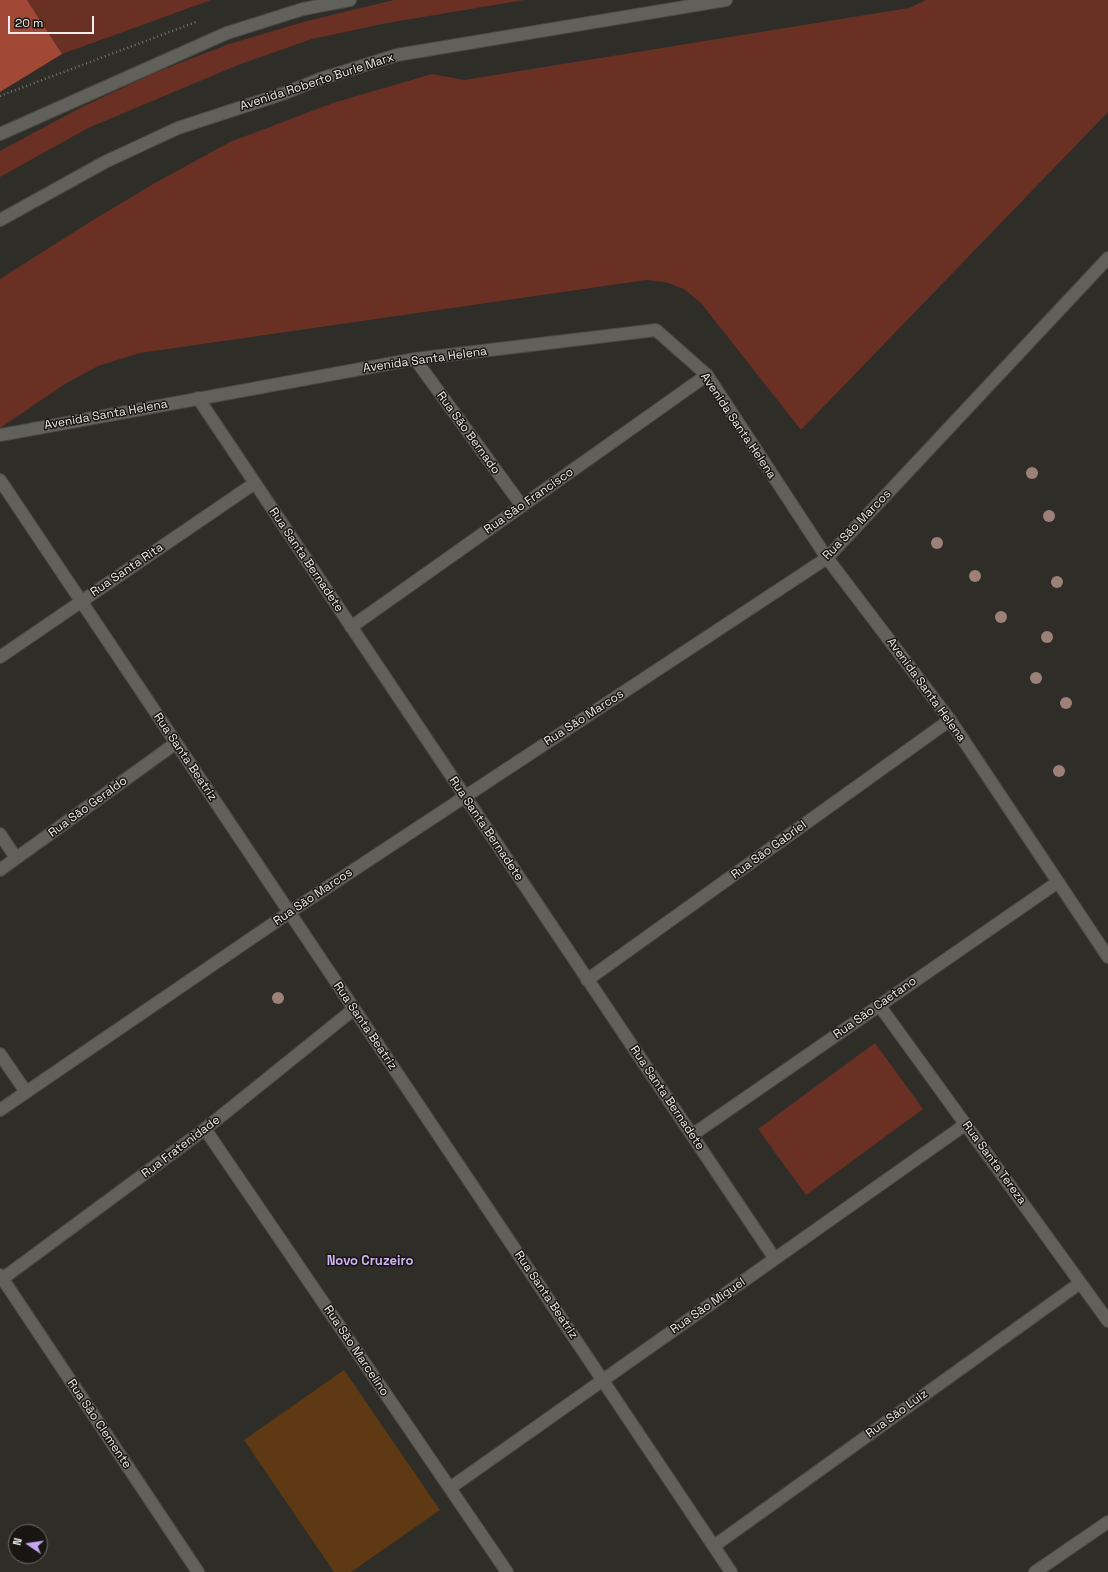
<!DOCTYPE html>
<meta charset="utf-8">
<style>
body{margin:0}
#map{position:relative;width:1108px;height:1572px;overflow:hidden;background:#2f2d28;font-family:"Space Grotesk",sans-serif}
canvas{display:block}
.north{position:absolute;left:8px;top:1524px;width:40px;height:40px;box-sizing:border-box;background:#171613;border:1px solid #6d6c68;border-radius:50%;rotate:283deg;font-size:11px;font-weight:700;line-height:16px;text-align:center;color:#edece8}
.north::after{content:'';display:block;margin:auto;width:14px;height:18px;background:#c7a6f0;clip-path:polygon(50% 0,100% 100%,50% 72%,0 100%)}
.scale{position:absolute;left:8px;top:16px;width:86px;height:18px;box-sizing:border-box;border:2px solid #edece8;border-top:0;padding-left:5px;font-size:12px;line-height:14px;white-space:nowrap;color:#edece8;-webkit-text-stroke:3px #171613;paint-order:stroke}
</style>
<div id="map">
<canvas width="1108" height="1572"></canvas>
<div class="north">N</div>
<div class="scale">20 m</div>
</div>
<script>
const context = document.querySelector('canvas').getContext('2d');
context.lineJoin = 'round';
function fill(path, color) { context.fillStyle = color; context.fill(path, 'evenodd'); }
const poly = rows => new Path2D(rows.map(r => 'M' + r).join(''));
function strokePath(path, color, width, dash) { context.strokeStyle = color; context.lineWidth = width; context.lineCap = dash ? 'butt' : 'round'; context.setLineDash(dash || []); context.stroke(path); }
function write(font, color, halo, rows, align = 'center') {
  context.font = font + ' "Space Grotesk",sans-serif'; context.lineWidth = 3; context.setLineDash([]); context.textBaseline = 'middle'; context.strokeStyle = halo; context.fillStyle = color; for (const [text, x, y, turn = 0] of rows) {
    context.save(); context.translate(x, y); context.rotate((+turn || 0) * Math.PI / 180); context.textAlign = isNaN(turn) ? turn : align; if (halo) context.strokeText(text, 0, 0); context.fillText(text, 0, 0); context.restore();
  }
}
const green = poly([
 [27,0,211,0,62,54],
 [394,0,524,0,387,23,312,39,238,65,88,128,0,177,0,151,78,109,152,74,229,44,307,21],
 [926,0,1108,0,1108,112,801,430,701,303,684,289,665,282,646,280,140,353,98,366,65,384,0,428,0,279,93,220,155,183,230,142,333,103,432,74,464,80,909,8],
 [875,1043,923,1109,806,1195,758,1129]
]);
const forest = poly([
 [0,0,27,0,62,54,0,92]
]);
const building = poly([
 [344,1370,440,1510,351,1572,334,1572,244,1440]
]);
const path = poly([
 [0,96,196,22]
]);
const street = poly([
 [415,359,522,506],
 [198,398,775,1259],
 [0,435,415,359,656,330,707,375,827,558,950,720,1108,957],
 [0,480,731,1572],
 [351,627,707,375],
 [0,657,255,483],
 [0,834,16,858],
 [0,870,176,743],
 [587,980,950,720],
 [879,1005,1108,1321],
 [0,1054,26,1092],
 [205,1129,507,1572],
 [692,1135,1058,882],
 [0,1275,198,1572],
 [2,1279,205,1129,354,1009],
 [450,1488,966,1124],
 [714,1546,1080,1283],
 [1035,1572,1108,1522]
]);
const secondary = poly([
 [0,134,227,33,303,9,350,0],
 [0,220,105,162,178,128,285,93,320,79,397,55,726,0],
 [0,1110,290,912,827,558,1108,258]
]);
const trees = [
 [1032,473],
 [1049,516],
 [937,543],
 [975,576],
 [1057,582],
 [1001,617],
 [1047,637],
 [1036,678],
 [1066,703],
 [1059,771],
 [278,998]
];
const streetNames = [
 ["Avenida Roberto Burle Marx",317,82,-18],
 ["Avenida Santa Helena",425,360,-8],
 ["Avenida Santa Helena",106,415,-10],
 ["Avenida Santa Helena",738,426,56],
 ["Rua São Bernado",468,433,54],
 ["Rua São Francisco",529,501,-35],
 ["Rua São Marcos",857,525,-46],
 ["Rua Santa Bernadete",306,560,56],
 ["Rua Santa Rita",127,570,-34],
 ["Avenida Santa Helena",926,690,54],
 ["Rua São Marcos",584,718,-33],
 ["Rua Santa Beatriz",185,757,56],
 ["Rua São Geraldo",88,807,-36],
 ["Rua Santa Bernadete",486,829,56],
 ["Rua São Gabriel",769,850,-36],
 ["Rua São Marcos",313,897,-34],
 ["Rua São Caetano",875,1008,-35],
 ["Rua Santa Beatriz",365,1026,56],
 ["Rua Santa Bernadete",667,1098,56],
 ["Rua Fratenidade",181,1147,-37],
 ["Rua Santa Tereza",994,1163,54],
 ["Rua Santa Beatriz",546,1295,56],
 ["Rua São Miguel",708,1306,-35],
 ["Rua São Marcelino",356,1351,56],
 ["Rua São Luiz",897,1414,-36],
 ["Rua São Clemente",99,1424,56]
];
const neighbourhoodNames = [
 ["Novo Cruzeiro",370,1261]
];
fill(green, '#6b3024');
fill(forest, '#a14836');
fill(building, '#5e3913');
strokePath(street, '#4a4944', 14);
strokePath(secondary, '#4a4944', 14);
strokePath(path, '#777571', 2.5, [1, 3]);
strokePath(street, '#62605a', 12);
strokePath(secondary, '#62605a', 12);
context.fillStyle = '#9d8077';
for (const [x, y] of trees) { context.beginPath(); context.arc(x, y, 6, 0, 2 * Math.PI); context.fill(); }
write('12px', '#edece8', '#171613', streetNames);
write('bold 13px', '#d1b2f7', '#171613', neighbourhoodNames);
</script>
